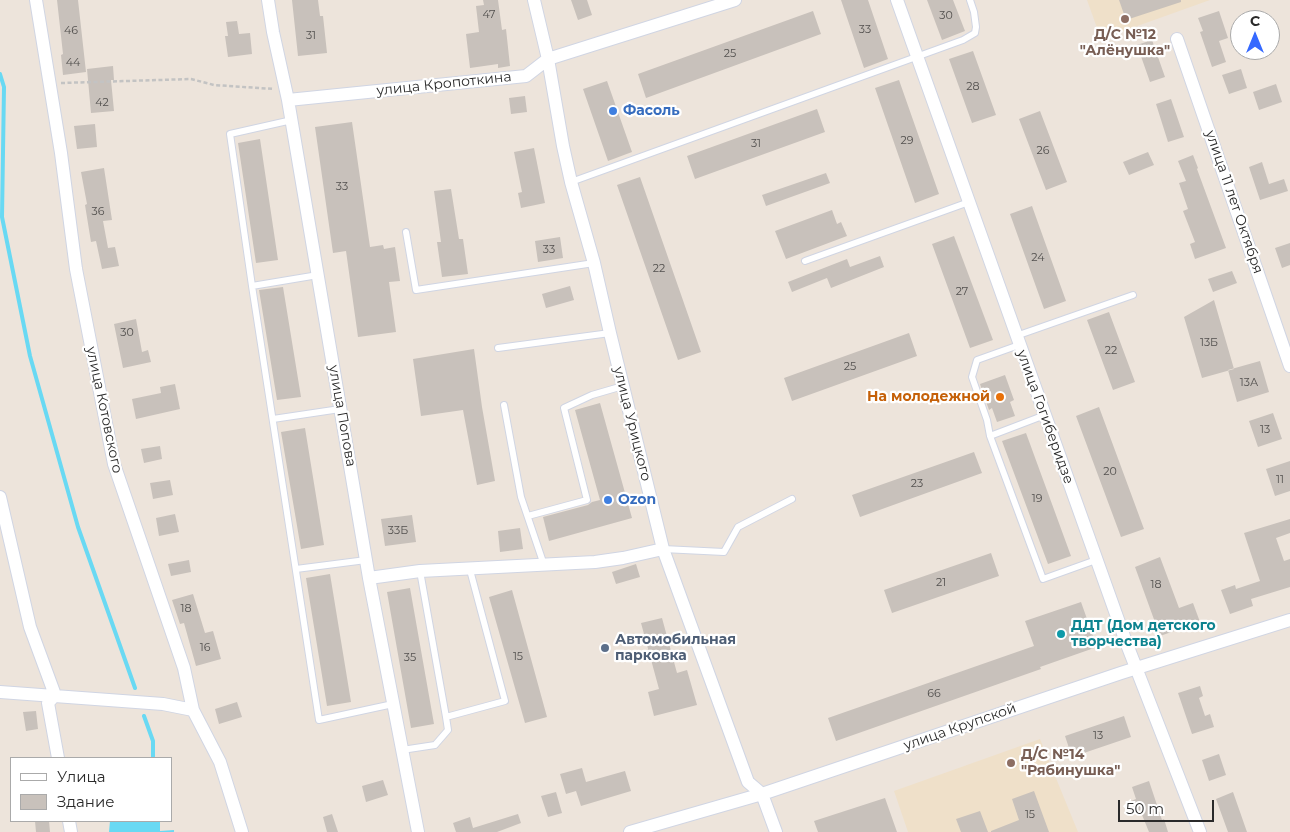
<!DOCTYPE html>
<meta charset="utf-8">
<style>
body{margin:0}
#map{position:relative;width:1290px;height:832px;overflow:hidden;background:#ede4db;font-family:Montserrat,sans-serif}
canvas{display:block}
.legend{position:absolute;left:10px;top:757px;width:162px;height:65px;box-sizing:border-box;background:#fff;border:1px solid #aaa;margin:0;padding:6px 9px;list-style:none;font-size:15px;color:#2a2a2a}
.legend li{display:flex;align-items:center;gap:10px;height:25px}
.legend b{width:25px;border:1px solid #aaa}
.north{position:absolute;left:1230px;top:10px;width:50px;height:50px;box-sizing:border-box;background:#fff;border:1px solid #aaa;border-radius:50%;rotate:0deg;font-size:14px;font-weight:700;line-height:20px;text-align:center;color:#2a2a2a}
.north::after{content:'';display:block;margin:auto;width:18px;height:22px;background:#3569ff;clip-path:polygon(50% 0,100% 100%,50% 72%,0 100%)}
.scale{position:absolute;left:1118px;top:800px;width:96px;height:22px;box-sizing:border-box;border:2px solid #2a2a2a;border-top:0;padding-left:6px;font-size:15px;line-height:18px;white-space:nowrap;color:#2a2a2a;-webkit-text-stroke:4px #fff;paint-order:stroke}
</style>
<div id="map">
<canvas width="1290" height="832"></canvas>
<ul class="legend">
<li><b style="height:6px;background:#fff"></b>Улица</li>
<li><b style="height:14px;background:#c8c1bb"></b>Здание</li>
</ul>
<div class="north">С</div>
<div class="scale">50 m</div>
</div>
<script>
const context = document.querySelector('canvas').getContext('2d');
context.lineJoin = 'round';
function fill(path, color) { context.fillStyle = color; context.fill(path, 'evenodd'); }
const poly = rows => new Path2D(rows.map(r => 'M' + r).join(''));
function strokePath(path, color, width, dash) { context.strokeStyle = color; context.lineWidth = width; context.lineCap = dash ? 'butt' : 'round'; context.setLineDash(dash || []); context.stroke(path); }
function write(font, color, halo, rows, align = 'center') {
  context.font = font + ' Montserrat,sans-serif'; context.lineWidth = 4.5; context.setLineDash([]); context.textBaseline = 'middle'; context.strokeStyle = halo; context.fillStyle = color; for (const [text, x, y, turn = 0] of rows) {
    context.save(); context.translate(x, y); context.rotate((+turn || 0) * Math.PI / 180); context.textAlign = isNaN(turn) ? turn : align; if (halo) context.strokeText(text, 0, 0); context.fillText(text, 0, 0); context.restore();
  }
}
const education = poly([
 [1087,0,1210,0,1101,39],
 [1040,739,1078,832,908,832,894,791]
]);
const water = poly([
 [110,821,160,821,160,831,174,830,174,832,109,832]
]);
const stream = poly([
 [0,74,4,87,2,217,30,356,78,527,135,688],
 [144,716,153,741,153,758]
]);
const building = poly([
 [57,0,78,0,86,72,63,75,61,55,63,54],
 [292,0,318,0,320,16,323,16,327,53,298,56],
 [483,0,498,0,502,30,506,29,510,66,498,68,498,64,470,68,466,34,479,32,476,6,484,5],
 [571,0,587,0,592,15,578,20],
 [841,0,868,0,888,59,864,68],
 [927,0,953,0,965,31,942,40],
 [1119,0,1181,0,1181,2,1126,20],
 [813,11,821,34,646,98,638,74],
 [1219,11,1228,38,1219,41,1226,62,1212,67,1200,32,1203,31,1198,18],
 [237,21,239,34,250,33,252,54,228,57,225,36,228,36,226,22],
 [1152,40,1165,77,1150,82,1137,45],
 [973,51,996,115,972,123,949,59],
 [113,66,114,80,111,80,114,111,91,113,87,69],
 [1241,69,1247,88,1229,94,1222,75],
 [899,80,939,194,915,203,875,88],
 [607,81,632,152,608,161,583,89],
 [1276,84,1282,102,1259,110,1253,92],
 [525,96,527,112,511,114,509,98],
 [1171,99,1184,137,1168,142,1156,104],
 [817,109,825,132,695,179,687,156],
 [1040,111,1067,182,1046,190,1019,119],
 [352,122,370,247,383,245,384,249,395,247,400,281,389,282,396,332,358,337,346,251,333,253,315,127],
 [95,124,97,147,77,149,74,126],
 [260,139,278,260,256,263,238,143],
 [534,148,545,203,521,208,518,193,522,192,514,152],
 [1148,152,1154,165,1129,175,1123,162],
 [1193,155,1198,168,1197,169,1226,248,1195,259,1190,244,1195,242,1183,211,1188,209,1179,183,1186,181,1178,161],
 [1262,162,1269,184,1284,179,1288,191,1260,200,1249,167],
 [104,168,112,220,103,221,108,248,115,247,119,266,102,269,96,241,91,242,85,205,87,204,81,172],
 [826,173,830,183,766,206,762,195],
 [640,177,701,352,678,360,617,185],
 [451,189,459,239,463,239,468,274,442,277,437,242,441,242,434,191],
 [1032,206,1066,301,1044,309,1010,214],
 [832,210,837,224,841,222,847,236,786,259,775,231],
 [954,236,993,340,970,348,932,244],
 [560,237,563,258,538,262,535,241],
 [1290,243,1290,265,1282,268,1275,248],
 [880,256,884,267,831,288,827,278,792,292,788,282,847,259,850,267],
 [1232,271,1237,283,1213,292,1208,279],
 [570,286,574,300,546,308,542,294],
 [283,287,301,397,277,400,259,290],
 [1214,300,1234,369,1202,378,1184,317],
 [1109,312,1135,382,1113,390,1087,320],
 [136,319,142,352,148,350,151,362,123,368,114,324],
 [909,333,917,356,792,401,784,378],
 [474,349,482,407,495,481,477,485,463,410,421,416,413,359],
 [1260,361,1269,392,1237,402,1228,370],
 [1005,375,1014,400,1010,402,1015,416,997,422,992,408,989,410,980,384],
 [175,384,180,409,136,419,132,399,161,393,160,387],
 [600,403,632,518,549,541,543,517,588,505,592,502,600,500,575,410],
 [1099,407,1144,529,1121,537,1076,416],
 [1273,413,1282,439,1258,447,1249,421],
 [305,428,324,545,301,549,281,432],
 [1026,433,1071,556,1048,564,1002,441],
 [160,446,162,459,144,463,141,449],
 [974,452,982,473,860,517,852,495],
 [1290,461,1290,491,1275,496,1266,469],
 [170,480,173,495,153,499,150,483],
 [175,514,179,532,159,536,156,518],
 [412,515,416,542,385,546,381,519],
 [1290,519,1290,533,1276,538,1284,561,1290,559,1290,587,1251,599,1253,606,1230,614,1221,590,1235,585,1236,589,1260,581,1244,533],
 [520,528,523,549,500,552,498,531],
 [991,553,999,576,892,613,884,590],
 [1160,557,1179,608,1193,603,1200,622,1160,636,1135,567],
 [189,560,191,572,171,576,168,564],
 [636,564,640,577,616,584,612,572],
 [330,574,351,702,327,706,306,578],
 [410,588,434,724,411,728,387,592],
 [512,590,547,717,525,723,489,597],
 [193,594,205,633,213,631,221,659,196,666,184,623,180,624,172,600],
 [1081,602,1097,647,1040,667,1041,669,836,741,828,718,1034,646,1025,621],
 [662,618,677,673,687,670,697,705,654,716,648,692,659,689,641,623],
 [1200,686,1203,696,1199,698,1205,716,1210,714,1214,727,1192,734,1178,693],
 [237,702,242,717,219,724,215,709],
 [36,711,38,729,26,731,23,712],
 [1124,716,1131,737,1072,757,1065,736],
 [1219,754,1226,775,1209,781,1202,760],
 [582,768,586,782,625,771,631,791,581,806,576,791,566,794,560,774],
 [383,780,388,795,366,802,362,786],
 [1149,781,1162,820,1164,819,1168,832,1149,832,1140,810,1135,812,1131,801,1136,799,1132,787],
 [1034,791,1049,832,991,832,991,831,1019,820,1012,799],
 [556,792,562,813,548,817,541,796],
 [1233,792,1247,832,1228,832,1216,799],
 [885,798,897,832,818,832,814,821],
 [980,811,988,832,961,832,956,819],
 [332,814,338,832,327,832,323,817],
 [518,814,521,823,497,832,456,832,453,823,470,817,473,828],
 [35,821,49,821,50,832,36,832]
]);
const path = poly([
 [61,83,191,79,214,85,274,89]
]);
const lane = poly([
 [292,120,230,134,252,286,319,720,393,704],
 [571,182,963,40,975,33,976,27,974,12,970,0],
 [406,232,416,290,594,263],
 [805,261,969,202],
 [252,286,318,275],
 [1016,336,1133,295],
 [498,348,610,333],
 [504,405,521,497,544,565],
 [1045,415,990,436,1043,579,1096,560],
 [273,419,340,409],
 [990,436,987,420,972,377,977,360,1019,345],
 [528,516,587,500,564,408,592,395,623,386],
 [663,549,724,552,738,527,792,499],
 [296,569,366,560],
 [420,571,446,717,505,701,470,570],
 [402,750,435,745,448,730,446,717]
]);
const street = poly([
 [36,0,61,153,76,269,114,464,184,668,193,710,220,762,242,832],
 [268,0,273,32,288,100,369,578,418,832],
 [534,0,548,59,563,146,571,182,594,263,610,333,663,549,748,782,762,794,776,832],
 [897,0,1126,642,1200,832],
 [1177,39,1290,366],
 [288,100,526,76,548,59,735,0],
 [0,497,30,627,55,695,48,703,58,758],
 [369,578,420,571,595,562,623,558,663,549],
 [0,692,163,704,193,710],
 [69,821,71,832],
 [630,832,762,794,1121,673,1290,620]
]);
const markers = [
 [1125,19,5,"#8d6e63"],
 [613,111,5,"#3f7fe0"],
 [1000,397,5,"#e8710a"],
 [608,500,5,"#3f7fe0"],
 [1061,634,5,"#0f9aa8"],
 [605,648,5,"#5c6f8a"],
 [1011,763,5,"#8d6e63"]
];
const numberNames = [
 ["47",489,15],
 ["30",946,16],
 ["33",865,30],
 ["46",71,31],
 ["31",311,36],
 ["25",730,54],
 ["44",73,63],
 ["28",973,87],
 ["42",102,103],
 ["29",907,141],
 ["31",756,144],
 ["26",1043,151],
 ["33",342,187],
 ["36",98,212],
 ["33",549,250],
 ["24",1038,258],
 ["22",659,269],
 ["27",962,292],
 ["30",127,333],
 ["13Б",1209,343],
 ["22",1111,351],
 ["25",850,367],
 ["13А",1249,383],
 ["13",1265,430],
 ["20",1110,472],
 ["11",1280,480],
 ["23",917,484],
 ["19",1037,499],
 ["33Б",398,531],
 ["21",941,583],
 ["18",1156,585],
 ["18",186,609],
 ["16",205,648],
 ["15",518,657],
 ["35",410,658],
 ["66",934,694],
 ["13",1098,736],
 ["15",1030,815]
];
const educationNames = [
 ["Д/С №12",1125,35],
 ["\"Алёнушка\"",1125,51],
 ["Д/С №14",1021,755,"left"],
 ["\"Рябинушка\"",1021,771,"left"]
];
const streetNames = [
 ["улица Кропоткина",444,84,-6],
 ["улица 11 лет Октября",1234,202,71],
 ["улица Котовского",104,410,78],
 ["улица Попова",342,416,80],
 ["улица Гогиберидзе",1045,417,70],
 ["улица Урицкого",632,424,76],
 ["улица Крупской",960,727,-19]
];
const shopNames = [
 ["Фасоль",623,111],
 ["Ozon",618,500]
];
const foodNames = [
 ["На молодежной",990,397]
];
const cultureNames = [
 ["ДДТ (Дом детского",1071,626],
 ["творчества)",1071,642]
];
const serviceNames = [
 ["Автомобильная",615,640],
 ["парковка",615,656]
];
fill(education, '#efe0c9');
fill(water, '#69d9f3');
strokePath(stream, '#69d9f3', 4);
fill(building, '#c8c1bb');
strokePath(lane, '#d0d5e3', 8);
strokePath(street, '#d0d5e3', 14);
strokePath(path, '#c3c3c3', 2.5, [4, 2.5]);
strokePath(lane, '#fff', 6);
strokePath(street, '#fff', 12);
for (const [x, y, r, color] of markers) { const dot = new Path2D(); dot.arc(x, y, r, 0, 2 * Math.PI); context.fillStyle = color; context.fill(dot); strokePath(dot, '#fff', 2); }
write('11px', '#52504e', null, numberNames);
write('bold 14px', '#785e54', '#fff', educationNames);
write('14px', '#2a2a2a', '#fff', streetNames);
write('bold 14px', '#366cbe', '#fff', shopNames, 'left');
write('bold 14px', '#c56008', '#fff', foodNames, 'right');
write('bold 14px', '#0d838f', '#fff', cultureNames, 'left');
write('bold 14px', '#4e5e75', '#fff', serviceNames, 'left');
</script>
